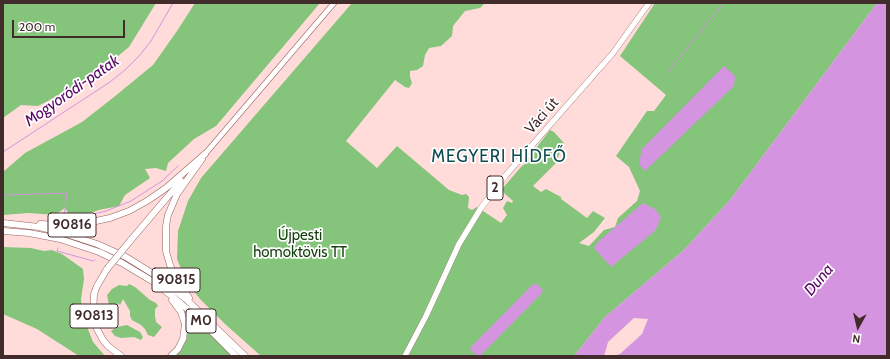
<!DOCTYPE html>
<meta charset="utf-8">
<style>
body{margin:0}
#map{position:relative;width:890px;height:359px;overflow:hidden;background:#ffdbd9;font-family:Cabin,sans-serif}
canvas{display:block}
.frame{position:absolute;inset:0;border:4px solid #422b2b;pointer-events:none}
.north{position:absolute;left:838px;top:307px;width:40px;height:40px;-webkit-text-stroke:3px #fff;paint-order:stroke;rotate:188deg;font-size:11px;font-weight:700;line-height:16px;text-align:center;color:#422b2b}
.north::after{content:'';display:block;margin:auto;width:14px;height:18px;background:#422b2b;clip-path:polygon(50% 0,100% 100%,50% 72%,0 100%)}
.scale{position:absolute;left:12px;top:20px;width:113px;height:18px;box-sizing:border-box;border:2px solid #422b2b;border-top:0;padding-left:5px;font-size:12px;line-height:14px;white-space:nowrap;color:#422b2b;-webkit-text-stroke:3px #fff;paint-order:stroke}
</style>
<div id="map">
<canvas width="890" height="359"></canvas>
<div class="frame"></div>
<div class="north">N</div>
<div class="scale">200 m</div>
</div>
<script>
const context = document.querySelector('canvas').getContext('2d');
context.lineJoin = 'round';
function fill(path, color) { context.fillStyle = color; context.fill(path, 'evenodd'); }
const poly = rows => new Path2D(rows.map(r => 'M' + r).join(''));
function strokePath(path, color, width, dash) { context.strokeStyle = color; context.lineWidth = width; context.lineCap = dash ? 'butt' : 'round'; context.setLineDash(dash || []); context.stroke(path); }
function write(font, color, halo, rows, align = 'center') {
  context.font = font + ' Cabin,sans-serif'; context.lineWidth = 3.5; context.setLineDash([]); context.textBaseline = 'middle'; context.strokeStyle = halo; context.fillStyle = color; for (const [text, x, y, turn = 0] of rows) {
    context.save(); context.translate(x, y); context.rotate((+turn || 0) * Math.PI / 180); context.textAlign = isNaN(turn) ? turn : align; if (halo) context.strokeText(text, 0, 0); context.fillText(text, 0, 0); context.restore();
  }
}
const green = poly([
 [3,3,156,3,129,47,89,80,38,106,21,105,3,118],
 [195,3,320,3,216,126,194,139,168,163,166,171,156,168,145,169,150,178,125,195,119,206,99,210,72,219,65,208,55,215,29,213,3,215,3,172,25,153,82,122,114,97,153,65,177,31],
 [352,3,485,3,480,8,465,11,453,26,452,36,441,46,429,48,425,55,423,66,417,70,410,71,410,77,412,83,409,88,405,87,395,80,346,141,377,168,397,146,449,190,462,195,466,194,469,197,468,208,472,210,477,207,501,223,507,215,503,208,507,201,512,203,513,201,504,193,502,189,521,167,526,163,526,161,550,130,554,132,564,143,555,164,533,186,541,192,546,189,561,197,561,199,587,218,593,211,605,218,594,232,579,243,589,246,604,230,615,227,618,218,637,201,640,191,629,167,616,156,647,111,654,111,666,95,620,56,655,3,877,3,730,200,684,250,605,317,574,356,261,356,225,324,200,299,186,281,177,259,178,231,188,201,201,178],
 [3,247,31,248,44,251,52,250,62,254,83,269,84,279,81,299,82,314,93,342,105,356,79,356,37,329,3,314],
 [129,284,135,287,150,300,156,303,158,306,155,309,155,316,156,322,162,327,154,337,148,335,145,329,141,325,132,320,130,316,130,311,123,299,120,305,118,303,115,319,106,321,104,314,106,308,109,305,107,295,112,289,119,285,127,286],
 [186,311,197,322,232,356,175,356,181,349,187,339,188,319],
 [127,325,140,332,143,337,141,340,134,337,121,338,115,336,111,331,117,327]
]);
const water = poly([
 [877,3,887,3,887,356,613,356,620,354,642,334,648,319,634,318,608,342,604,356,574,356,605,317,684,250,730,200],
 [724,66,735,76,734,86,645,171,639,164,642,149],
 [643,203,655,209,661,217,656,230,611,267,594,248,599,241],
 [533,284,537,284,543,290,541,294,480,356,478,356,470,350,471,347]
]);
const stream = poly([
 [667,73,721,6],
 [3,152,110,82,125,70,139,56,151,41,173,3],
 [3,195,67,193,64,217,81,217,106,211,131,201,162,181,178,166],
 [58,248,57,251,93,261,95,260]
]);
const secondary = poly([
 [205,154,334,3]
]);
const primary = poly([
 [405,356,426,316,459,244,481,208,506,175,613,53,649,3]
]);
const trunk = poly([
 [3,223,39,227,60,232,97,244,126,257,155,275,188,301,245,356],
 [40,224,61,225,82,224,110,218,129,211,147,201,166,188,205,154],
 [3,231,29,233,60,239,99,252,122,263,152,281,172,296,200,320,236,356],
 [130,241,181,181],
 [107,269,97,286,94,294,93,315,97,329,103,340,108,346,121,356],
 [189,298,175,277,170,265,166,251,166,226,168,215,177,194,202,159],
 [171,356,178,349,183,339,185,324,181,312,172,300]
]);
const trunkBridge = poly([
 [107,269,130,241]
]);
const shields = [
 [495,188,16],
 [72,225,48],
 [176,280,48],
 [94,316,48],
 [201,321,30]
];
const shieldNames = [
 ["2",495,188],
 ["90816",72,225],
 ["90815",176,280],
 ["90813",94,316],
 ["M0",201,321]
];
const streetNames = [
 ["Váci út",542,116,-49]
];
const parkNames = [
 ["Újpesti",300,236],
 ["homoktövis TT",300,253]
];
const waterNames = [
 ["Mogyoródi-patak",72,91,-35],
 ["Duna",819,280,-50]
];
const quarterNames = [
 ["MEGYERI HÍDFŐ",499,157]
];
fill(green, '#85c47b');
fill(water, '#d494e0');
strokePath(stream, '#d494e0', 1);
strokePath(secondary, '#976361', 6);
strokePath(primary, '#976361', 6);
strokePath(trunk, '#976361', 7);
strokePath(secondary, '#fff', 5);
strokePath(primary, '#fff', 5.5);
strokePath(trunk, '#fff', 6);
strokePath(trunkBridge, '#976361', 7, []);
strokePath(trunkBridge, '#fff', 6);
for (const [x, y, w] of shields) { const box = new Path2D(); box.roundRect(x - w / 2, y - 12, w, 24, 3); context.fillStyle = '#fff'; context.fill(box); strokePath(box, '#422b2b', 1); }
write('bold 14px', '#422b2b', null, shieldNames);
write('15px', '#422b2b', '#fff', streetNames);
write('15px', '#14400d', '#fff', parkNames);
write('italic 16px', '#5a0768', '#fff', waterNames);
context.letterSpacing = '1px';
write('17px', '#0d4d50', '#fff', quarterNames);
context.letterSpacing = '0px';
</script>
